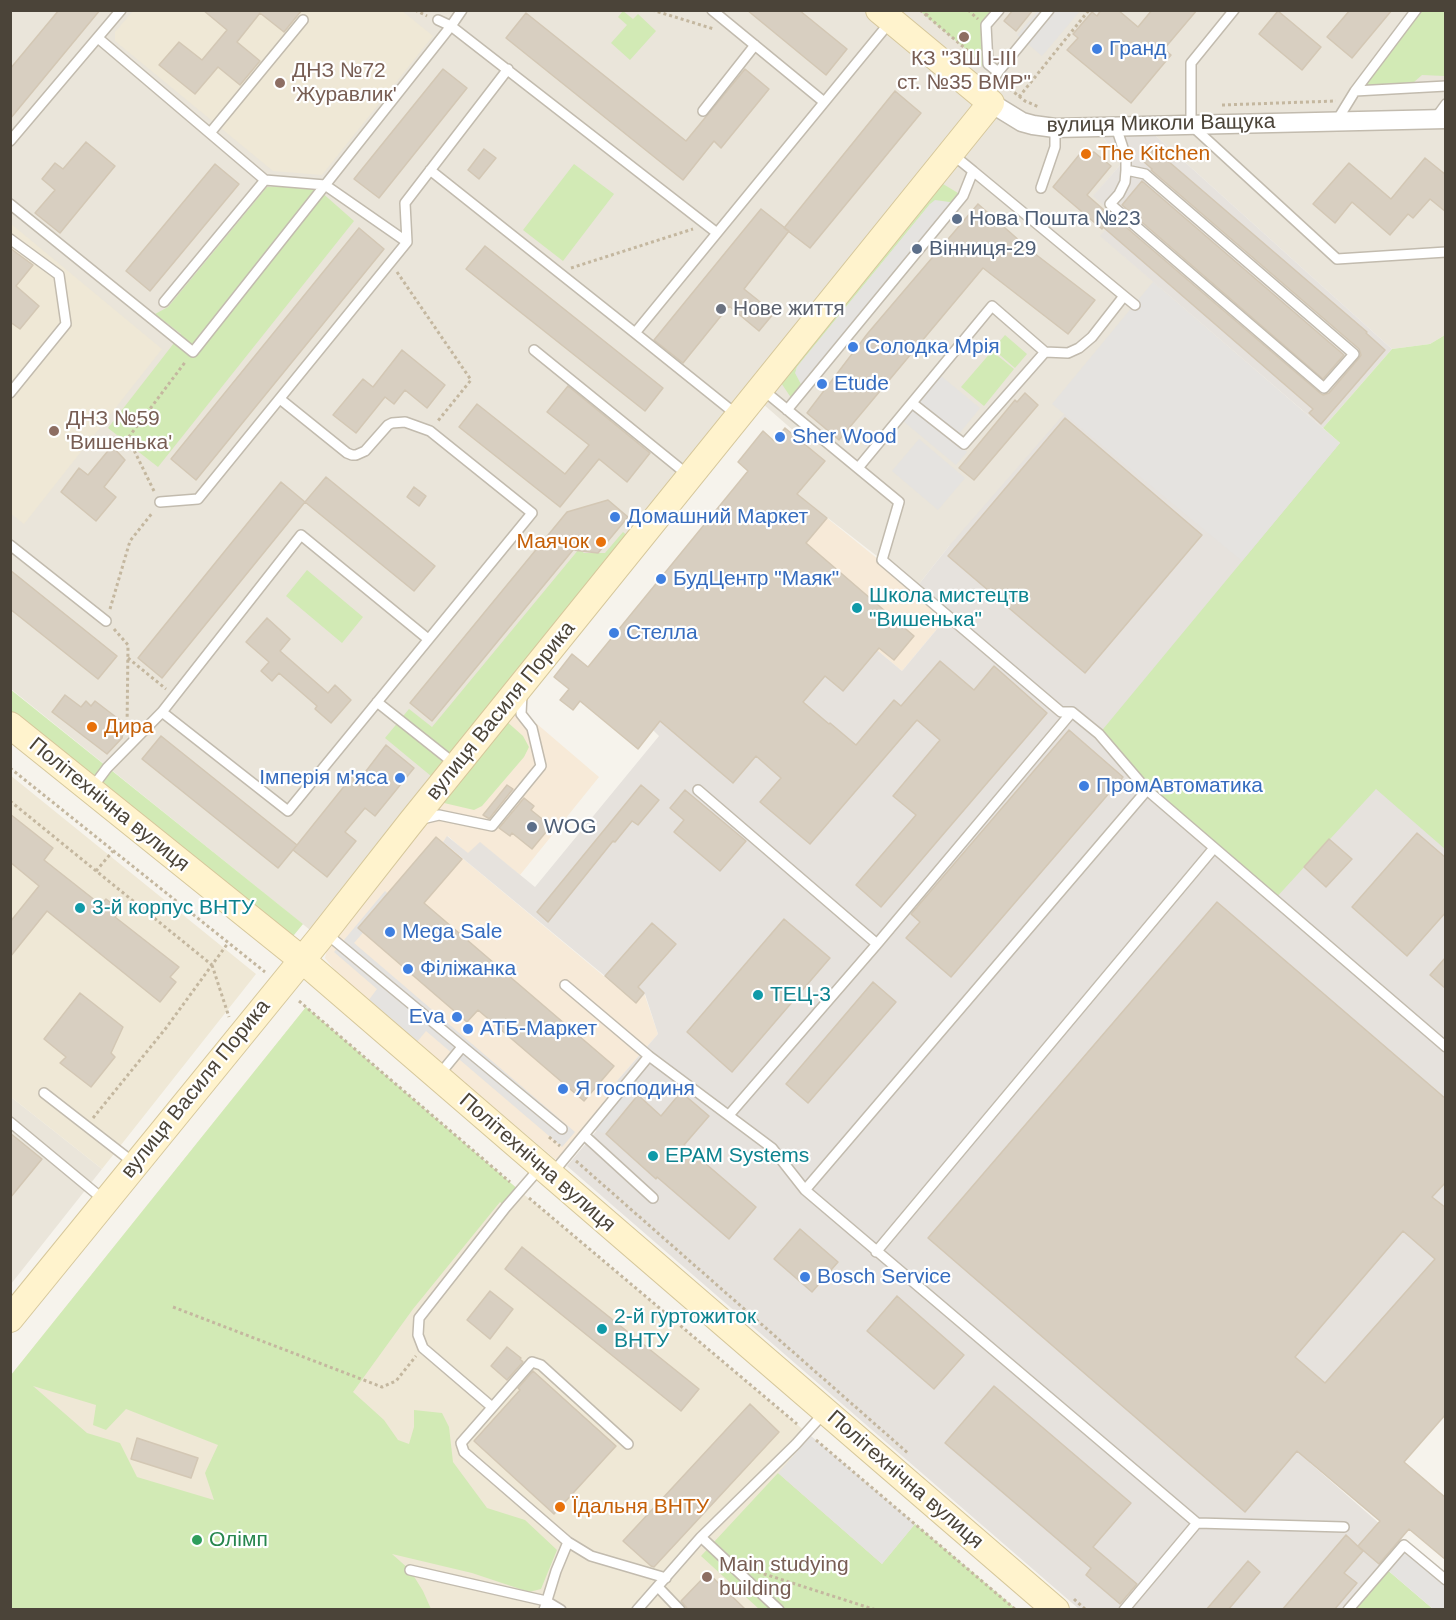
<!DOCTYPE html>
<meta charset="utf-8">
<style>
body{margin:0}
#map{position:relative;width:1456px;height:1620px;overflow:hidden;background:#f6f3ec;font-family:Helvetica,sans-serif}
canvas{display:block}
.frame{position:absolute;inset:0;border:12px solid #4b4439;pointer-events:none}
</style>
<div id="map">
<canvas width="1456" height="1620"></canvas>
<div class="frame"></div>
</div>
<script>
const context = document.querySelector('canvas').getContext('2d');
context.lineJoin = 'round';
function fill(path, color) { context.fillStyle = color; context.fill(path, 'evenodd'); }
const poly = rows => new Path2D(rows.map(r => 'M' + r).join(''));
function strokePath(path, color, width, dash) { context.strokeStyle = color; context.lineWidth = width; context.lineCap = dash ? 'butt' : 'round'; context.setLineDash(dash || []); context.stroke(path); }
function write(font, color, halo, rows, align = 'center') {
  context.font = font + ' Helvetica,sans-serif'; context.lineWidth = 4.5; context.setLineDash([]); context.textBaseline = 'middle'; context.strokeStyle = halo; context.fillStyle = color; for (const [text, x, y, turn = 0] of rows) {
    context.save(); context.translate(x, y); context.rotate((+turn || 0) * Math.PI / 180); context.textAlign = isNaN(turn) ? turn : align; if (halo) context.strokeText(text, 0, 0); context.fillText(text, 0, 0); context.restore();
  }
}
const residential = poly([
 [10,11,1445,11,1445,335,1430,344,1392,349,1145,126,1097,128,1121,164,1094,196,1118,217,1101,236,1340,443,949,546,915,589,882,560,797,494,824,461,793,435,795,432,754,396,320,938,11,689],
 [11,1097,102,1169,11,1284]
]);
const commercial = poly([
 [827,518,915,589,947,617,902,671,783,571],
 [512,713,537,724,599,777,520,875,480,843,468,854,448,836,443,842,636,1003,644,993,658,1034,616,1082,617,1087,560,1158,555,1159,368,1001,333,968,325,958,329,940]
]);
const industrial = poly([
 [1145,126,1392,349,1323,428,1100,236,1117,217,1093,196,1121,164,1097,128],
 [1065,413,1340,443,1445,534,1445,1306,1310,1463,1404,1545,1348,1609,1079,1609,567,1166,629,1092,616,1082,658,1034,645,994,636,1003,605,976,443,842,447,836,468,853,480,842,535,887,659,736,653,730,783,571,902,671,947,617,915,589,949,546]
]);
const education = poly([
 [401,10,433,36,322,175,273,171,115,41,115,32,133,11],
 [10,223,162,349,24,524,10,513],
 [10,775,256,974,102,1169,11,1097],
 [306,1007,520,1191,1016,1609,11,1610,11,1375]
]);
const green = poly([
 [623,11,633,19,638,14,656,31,630,60,611,43,627,25,618,17],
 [920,11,999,11,986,25,986,70,967,50],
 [1422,11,1445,11,1445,76,1422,75,1414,82,1362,87],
 [574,164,614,194,563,261,523,230],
 [938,181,963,196,957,203,930,204,797,367,796,370,804,390,794,402,777,377],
 [311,183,354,221,158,467,108,428,181,334,155,314,168,307,267,187],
 [1005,335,1027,354,1015,368,993,349],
 [1445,335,1445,849,1376,789,1274,900,1214,848,1099,734,1340,443,1323,428,1392,349,1430,344],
 [992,351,1014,369,984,406,961,387],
 [623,532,629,537,431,776,385,738,409,709,432,727,579,549,584,553,605,553],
 [307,570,363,617,342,643,286,596],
 [10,689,303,924,285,946,11,725],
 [505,720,523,736,529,747,524,757,482,806,474,810,444,803,440,798],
 [306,1007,520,1191,506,1207,500,1202,413,1309,353,1392,384,1420,398,1440,409,1444,414,1427,414,1410,442,1413,449,1427,453,1462,487,1508,525,1520,557,1550,541,1589,529,1592,472,1573,392,1554,410,1570,423,1591,431,1609,11,1610,11,1375],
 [33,1386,96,1405,93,1425,106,1430,126,1409,218,1445,205,1473,214,1500,137,1477,120,1443,87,1433],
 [778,1473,882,1564,915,1524,1016,1609,759,1609,701,1556],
 [1384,1567,1433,1609,1348,1610]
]);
const parking = poly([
 [1038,11,1080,11,1042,56,1017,35],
 [935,200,957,203,804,390,795,373,797,367,930,204],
 [1153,282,1340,443,1242,561,1052,404],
 [941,376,980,408,954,440,967,452,956,465,903,421],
 [919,439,965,478,938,510,892,471],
 [385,891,393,898,354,943,575,1132,562,1147,426,1031,417,1042,368,1001,377,989,334,952],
 [620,1094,633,1098,604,1133,591,1129],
 [811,1436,915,1524,882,1564,778,1473],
 [1404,1545,1445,1580,1445,1609,1433,1609,1384,1567]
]);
const building = poly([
 [59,10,100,10,10,119,10,69,59,10],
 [203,10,302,10,284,32,260,13,237,42,260,61,240,85,218,67,195,94,159,65,179,42,202,60,227,30,203,10],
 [747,10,799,10,847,49,826,75,747,10],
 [1013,10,1033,10,1016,31,1004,21,1013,10],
 [1101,10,1118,10,1138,27,1152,10,1197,10,1164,49,1171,55,1131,103,1067,50,1078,38,1073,34,1092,12,1097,16,1101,10],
 [1350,10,1392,10,1352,58,1327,37,1350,10],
 [1278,11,1321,47,1302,70,1259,34,1278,11],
 [526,13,686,141,745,69,769,89,721,148,714,141,683,180,506,38,526,13],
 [443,69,467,88,379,198,354,179,443,69],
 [895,91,921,113,810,248,784,228,895,91],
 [86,142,115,166,60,233,35,213,55,190,42,179,55,163,63,169,86,142],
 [484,149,496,158,479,179,468,170,484,149],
 [1154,149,1367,332,1366,333,1385,350,1321,424,1309,413,1313,409,1103,227,1102,229,1053,187,1079,155,1094,152,1111,166,1087,195,1112,217,1113,216,1320,393,1323,395,1329,393,1359,358,1361,355,1359,349,1151,170,1152,169,1143,161,1154,149],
 [1425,158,1446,175,1446,212,1430,199,1413,218,1408,214,1390,235,1352,202,1335,223,1313,204,1349,163,1391,199,1425,158],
 [215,164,239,184,150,291,126,271,215,164],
 [1142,181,1344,355,1323,379,1122,205,1142,181],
 [978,204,1030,250,1095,300,1068,334,983,268,839,440,807,413,868,333,978,204],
 [761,209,789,231,744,289,774,313,759,331,729,306,683,363,654,340,761,209],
 [359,228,384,249,196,480,171,459,359,228],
 [485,246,663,388,645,411,466,269,485,246],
 [10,248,33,265,16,286,39,306,20,329,10,322,10,248],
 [402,350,445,385,427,408,405,390,394,404,385,397,356,433,333,415,363,379,373,387,402,350],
 [568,386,650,453,627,482,599,459,560,507,459,427,477,404,565,474,589,445,547,412,568,386],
 [1025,393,1038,405,974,480,959,468,1015,400,1017,402,1025,393],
 [1065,418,1202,535,1085,673,948,556,1065,418],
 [785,428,825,461,797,494,827,518,806,543,914,636,894,660,879,648,843,691,825,676,803,702,829,724,830,723,856,745,894,700,901,706,940,661,974,690,994,666,1047,713,881,907,856,885,916,815,893,796,940,740,917,720,810,844,760,802,781,778,756,756,733,783,660,721,638,749,580,701,573,710,560,700,569,689,554,677,572,654,588,667,748,471,738,462,763,431,774,441,785,428],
 [112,446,125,460,104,487,116,497,96,521,61,492,79,468,88,475,112,446],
 [326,477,435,566,414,591,305,502,326,477],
 [281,482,305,502,162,678,138,658,281,482],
 [414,487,426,496,419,506,407,497,414,487],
 [608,500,628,517,598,553,573,550,432,721,410,703,567,512,608,500],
 [10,570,117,656,98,679,10,609,10,570],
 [267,618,290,639,280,651,328,693,335,685,351,700,331,723,315,709,317,706,279,673,272,681,261,671,269,662,246,642,267,618],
 [65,695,81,707,86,701,91,706,95,701,125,724,122,738,107,754,52,712,65,695],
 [1069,730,1123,777,951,977,906,938,920,922,911,914,1069,730],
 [161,736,297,845,278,868,142,759,161,736],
 [386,745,414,768,375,816,365,808,345,832,356,841,327,877,293,850,354,774,360,779,386,745],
 [507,785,513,789,489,819,488,818,483,815,507,785],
 [641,785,659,800,638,825,632,821,615,842,613,841,548,922,537,912,641,785],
 [685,790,746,841,720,871,674,832,684,820,670,808,685,790],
 [524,798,534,806,531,810,551,826,532,849,512,833,510,836,499,828,524,798],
 [10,814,53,848,44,860,101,905,106,899,120,910,115,917,179,967,170,977,176,982,160,1002,47,911,10,957,10,922,39,886,10,862,10,814],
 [1417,833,1446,858,1446,912,1407,956,1352,907,1417,833],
 [436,837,462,859,424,903,614,1066,584,1101,478,1010,467,1022,358,928,436,837],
 [1329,839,1352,859,1326,887,1304,867,1329,839],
 [1217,902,1446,1099,1446,1182,1432,1197,1446,1208,1446,1414,1404,1462,1446,1498,1446,1560,1409,1529,1379,1564,1358,1546,1380,1521,1297,1451,1245,1512,928,1238,1217,902],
 [1403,1231,1435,1259,1325,1383,1295,1357,1403,1231],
 [784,919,830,958,732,1072,687,1032,784,919],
 [652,923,676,944,638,987,644,993,636,1003,605,976,652,923],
 [1446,957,1446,989,1430,975,1446,957],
 [873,982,896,1002,808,1103,786,1084,873,982],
 [80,993,123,1027,111,1053,115,1057,91,1087,60,1063,66,1057,44,1039,80,993],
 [681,1092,709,1116,684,1145,756,1207,729,1239,657,1177,656,1179,606,1134,638,1095,661,1116,681,1092],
 [10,1133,42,1159,10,1198,10,1133],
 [800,1229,838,1262,812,1292,774,1259,800,1229],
 [522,1247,699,1389,681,1411,505,1269,522,1247],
 [490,1291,513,1309,490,1339,467,1320,490,1291],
 [897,1296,964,1355,934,1389,867,1331,897,1296],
 [507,1347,521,1358,520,1359,523,1362,507,1380,491,1366,507,1347],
 [533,1371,616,1446,554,1514,474,1441,520,1390,518,1388,533,1371],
 [994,1386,1131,1503,1093,1547,1137,1584,1120,1604,1086,1575,1091,1568,945,1443,994,1386],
 [750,1404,779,1432,654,1567,651,1566,623,1541,750,1404],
 [137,1438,198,1458,191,1478,131,1459,137,1438],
 [1346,1535,1363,1551,1344,1573,1357,1583,1334,1610,1282,1610,1346,1535],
 [1248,1561,1260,1572,1228,1610,1206,1610,1248,1561],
 [708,1573,746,1610,688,1610,686,1607,681,1601,708,1573]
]);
const path = poly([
 [415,10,427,16],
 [652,10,714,29],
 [920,10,967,50,975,59],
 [968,10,978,19],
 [926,16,930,10],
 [1005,85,1025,101,1039,107],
 [1019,97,1089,10],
 [1222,105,1336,101],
 [571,268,693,229],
 [397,272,471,380,437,422],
 [154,491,128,438,186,361],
 [110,609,130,541,153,512],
 [114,629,128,645,127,731],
 [128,658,166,689],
 [10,768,265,972],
 [10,801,212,965,228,943],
 [96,871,113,851],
 [212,965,229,1017],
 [299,1001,510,1182],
 [93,1118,166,1028,212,965],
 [549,1137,560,1146],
 [576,1161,909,1454],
 [529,1198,797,1424],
 [173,1307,382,1387,396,1381,416,1356],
 [816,1440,1016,1610],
 [758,1572,876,1610],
 [1074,1599,1086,1610]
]);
const lane = poly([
 [462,10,451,26,717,233],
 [712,10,824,102],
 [1234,10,1191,63,1191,125,1337,259,1446,252],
 [98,38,265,180,164,302],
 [998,72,988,64,986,25,999,10],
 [1355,91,1446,86],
 [984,94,998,72,1049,10],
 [703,111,755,45],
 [1435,119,1446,104],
 [1336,122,1355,91,1416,10],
 [1116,127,1126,157,1126,170,1125,182,1119,194,1110,204,1324,388,1354,354,1145,174,1126,170],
 [210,133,303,20],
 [10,141,121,10],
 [430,170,635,333],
 [973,171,1135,305],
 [265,180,325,185,407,242],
 [1041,188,1055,147,1055,128],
 [10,204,193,352,451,26,438,20],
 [10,239,59,275,66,324,10,393],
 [534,350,688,475],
 [762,389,899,502,882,560,1061,712,1072,712],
 [912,403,964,444,1045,352],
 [787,410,963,196,973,171,952,154],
 [737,415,635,333,890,22],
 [858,468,992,306,1045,352,1068,353,1079,348,1092,337,1124,296],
 [160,502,198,499,407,242,405,203,508,69],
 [10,545,106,621],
 [377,702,455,764],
 [162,712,301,535,428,639],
 [92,788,107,768,162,712,288,811,532,513,430,431,405,422,392,423,388,425,365,451,356,455,352,455,347,453,280,399],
 [698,790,877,944],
 [422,819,439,815,492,826,541,766,532,728,521,714,522,694],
 [334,940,562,1129],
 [565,985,649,1056,772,1148,805,1190,1197,1523,1344,1527],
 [439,1075,462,1047],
 [44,1093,134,1163],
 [729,1115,877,944,1072,712,1099,734,1147,790,1446,1047],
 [10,1122,104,1200],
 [584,1135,653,1198],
 [551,1175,649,1056],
 [805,1190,1147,790],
 [876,1252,1214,848],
 [492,1407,423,1348,418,1335,419,1318,506,1207,539,1169],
 [628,1444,541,1365,532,1362,461,1443,464,1452,568,1542,591,1556,666,1578],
 [701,1537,779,1610],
 [410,1570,546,1601,561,1610],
 [658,1587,680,1610],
 [544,1610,556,1571,568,1542],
 [637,1610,701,1537,796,1444,824,1413],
 [1124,1610,1197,1523],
 [1348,1610,1404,1545,1446,1580]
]);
const street = poly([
 [991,103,1022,122,1033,125,1055,128,1446,119]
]);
const secondary = poly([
 [10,725,301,959,1056,1610],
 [10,1319,320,938,411,822,991,103,879,10]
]);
const markers = [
 [964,37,6,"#8d6e63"],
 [1097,49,6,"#3f7fe0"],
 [280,83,6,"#8d6e63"],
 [1086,154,6,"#e8710a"],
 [957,219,6,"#5c6f8a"],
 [917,249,6,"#5c6f8a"],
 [721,309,6,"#6b7280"],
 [853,347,6,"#3f7fe0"],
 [822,384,6,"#3f7fe0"],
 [54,431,6,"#8d6e63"],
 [780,437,6,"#3f7fe0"],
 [615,517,6,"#3f7fe0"],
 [601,542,6,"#e8710a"],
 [661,579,6,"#3f7fe0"],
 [857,608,6,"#0f9aa8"],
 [614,633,6,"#3f7fe0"],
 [92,727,6,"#e8710a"],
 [400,778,6,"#3f7fe0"],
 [1084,786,6,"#3f7fe0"],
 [532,827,6,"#5c6f8a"],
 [80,908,6,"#0f9aa8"],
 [390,932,6,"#3f7fe0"],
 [408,969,6,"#3f7fe0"],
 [758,995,6,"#0f9aa8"],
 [457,1017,6,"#3f7fe0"],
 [468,1029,6,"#3f7fe0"],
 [563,1089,6,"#3f7fe0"],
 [653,1156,6,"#0f9aa8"],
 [805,1277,6,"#3f7fe0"],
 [602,1329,6,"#0f9aa8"],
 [560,1507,6,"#e8710a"],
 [197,1540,6,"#2e9e5b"],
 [707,1577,6,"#8d6e63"]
];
const shopNames = [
 ["Гранд",1109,49],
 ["Солодка Мрія",865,347],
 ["Etude",834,384],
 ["Sher Wood",792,437],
 ["Домашний Маркет",627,517],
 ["БудЦентр \"Маяк\"",673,579],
 ["Стелла",626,633],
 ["Імперія м'яса",388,778,"right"],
 ["ПромАвтоматика",1096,786],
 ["Mega Sale",402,932],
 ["Філіжанка",420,969],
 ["Eva",445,1017,"right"],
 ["АТБ-Маркет",480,1029],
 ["Я господиня",575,1089],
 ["Bosch Service",817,1277]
];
const educationNames = [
 ["КЗ \"ЗШ І-ІІІ",964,59,"center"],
 ["ст. №35 ВМР\"",964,83,"center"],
 ["ДНЗ №72",292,71],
 ["'Журавлик'",292,95],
 ["ДНЗ №59",66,419],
 ["'Вишенька'",66,443],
 ["Main studying",719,1565],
 ["building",719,1589]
];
const streetNames = [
 ["вулиця Миколи Ващука",1161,124,-1],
 ["вулиця Василя Порика",501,711,-51],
 ["Політехнічна вулиця",109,805,39],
 ["вулиця Василя Порика",196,1089,-51],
 ["Політехнічна вулиця",537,1163,41],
 ["Політехнічна вулиця",905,1480,41]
];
const foodNames = [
 ["The Kitchen",1098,154],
 ["Маячок",589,542,"right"],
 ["Дира",104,727],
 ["Їдальня ВНТУ",572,1507]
];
const serviceNames = [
 ["Нова Пошта №23",969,219],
 ["Вінниця-29",929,249],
 ["WOG",544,827]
];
const worshipNames = [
 ["Нове життя",733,309]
];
const cultureNames = [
 ["Школа мистецтв",869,596],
 ["\"Вишенька\"",869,620],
 ["3-й корпус ВНТУ",92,908],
 ["ТЕЦ-3",770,995],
 ["EPAM Systems",665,1156],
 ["2-й гуртожиток",614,1317],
 ["ВНТУ",614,1341]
];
const leisureNames = [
 ["Олімп",209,1540]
];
fill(residential, '#eae5da');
fill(commercial, '#f7ead8');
fill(industrial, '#e6e2dd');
fill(education, '#efe8d6');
fill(green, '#d2eab5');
fill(parking, '#e5e3e0');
fill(building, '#d8cfc1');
strokePath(building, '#d3c7b4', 1.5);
strokePath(lane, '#c2bbae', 12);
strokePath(street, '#c2bbae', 21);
strokePath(secondary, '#d6c79b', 28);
strokePath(path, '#c4b79f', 3, [3, 3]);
strokePath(lane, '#fff', 9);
strokePath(street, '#fff', 18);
strokePath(secondary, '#fff3cd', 26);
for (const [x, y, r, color] of markers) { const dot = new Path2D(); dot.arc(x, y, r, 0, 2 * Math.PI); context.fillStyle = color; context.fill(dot); strokePath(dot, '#fff', 2); }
write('21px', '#366cbe', '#fff', shopNames, 'left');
write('21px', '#785e54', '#fff', educationNames, 'left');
write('21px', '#4b4439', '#fff', streetNames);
write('21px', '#c56008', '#fff', foodNames, 'left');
write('21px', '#4e5e75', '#fff', serviceNames, 'left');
write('21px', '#5b616d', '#fff', worshipNames, 'left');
write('21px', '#0d838f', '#fff', cultureNames, 'left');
write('21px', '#27864d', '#fff', leisureNames, 'left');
</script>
